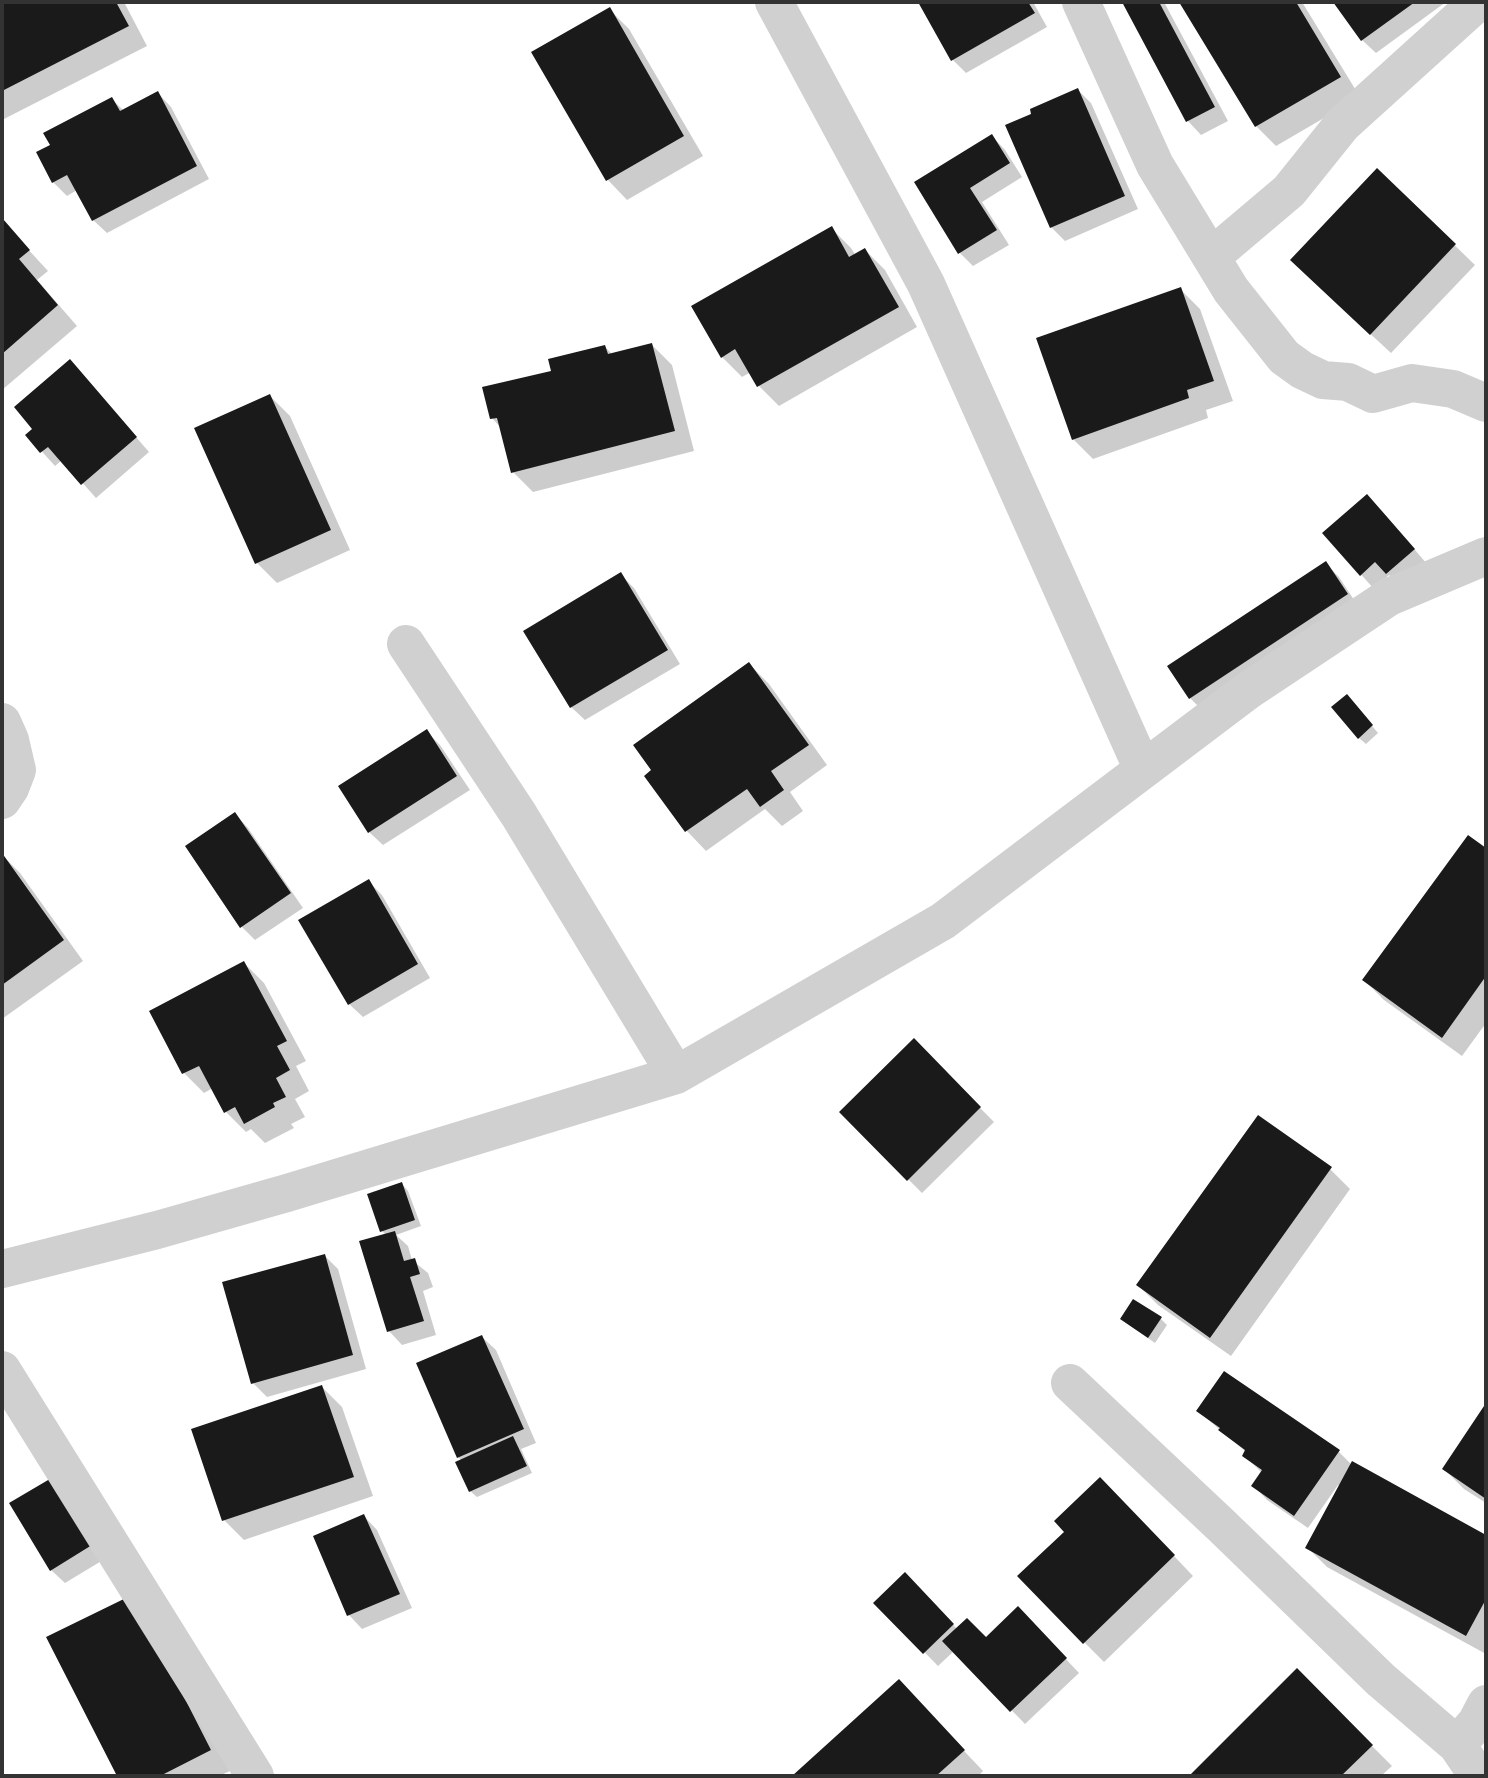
<!DOCTYPE html>
<style>
body{margin:0}
#map{position:relative;width:1488px;height:1778px;overflow:hidden;background:#fff;font-family:Montserrat,sans-serif}
canvas{display:block}
.frame{position:absolute;inset:0;border:4px solid #333;pointer-events:none}
</style>
<div id="map">
<canvas width="1488" height="1778"></canvas>
<div class="frame"></div>
</div>
<script>
const context = document.querySelector('canvas').getContext('2d');
context.lineJoin = 'round';
function fill(path, color) { context.fillStyle = color; context.fill(path, 'evenodd'); }
const poly = rows => new Path2D(rows.map(r => 'M' + r).join(''));
function strokePath(path, color, width, dash) { context.strokeStyle = color; context.lineWidth = width; context.lineCap = dash ? 'butt' : 'round'; context.setLineDash(dash || []); context.stroke(path); }
const shadow = poly([
 [2,2,124,2,147,46,2,120],
 [920,2,1033,2,1047,27,966,73,953,60],
 [1124,2,1164,2,1228,121,1201,135,1188,121],
 [1181,2,1302,2,1360,97,1276,146,1256,126],
 [1335,2,1446,2,1376,53,1362,40],
 [609,9,629,29,703,156,627,200,608,180],
 [1078,90,1091,103,1138,209,1065,241,1051,227,1033,115],
 [158,93,171,107,209,179,107,233,93,220,77,190,67,196,53,182,52,146,112,99,124,111],
 [992,136,1005,150,1022,177,982,202,1009,245,973,266,960,253,916,182],
 [1377,170,1475,265,1391,353,1312,280],
 [3,222,48,271,37,280,77,326,2,390],
 [831,228,851,248,856,256,865,250,885,270,917,327,779,406,759,386,751,372,742,377,722,357],
 [1180,289,1200,309,1233,401,1206,410,1208,418,1093,459,1073,439],
 [652,345,672,365,694,451,533,492,513,472,501,428,492,418,554,372,605,347,613,355],
 [70,361,149,452,96,498,62,460,55,466,27,435,35,429],
 [270,396,290,416,350,550,277,583,257,563],
 [1381,510,1427,564,1401,586,1389,575,1374,589,1324,533],
 [1326,564,1339,577,1360,609,1203,711,1190,698],
 [620,574,634,588,680,664,585,720,571,707],
 [749,664,769,684,827,765,790,792,803,811,782,826,765,809,706,851,687,831,647,776],
 [1353,703,1378,733,1366,744,1359,738],
 [426,731,440,745,470,790,383,845,369,832],
 [235,814,248,828,303,908,255,940,242,927,187,846],
 [1468,837,1486,850,1486,1023,1462,1056,1384,1000,1364,980],
 [2,855,20,873,83,961,2,1019],
 [368,881,382,895,430,978,363,1017,349,1004],
 [244,963,264,983,306,1061,296,1066,309,1091,295,1099,305,1117,291,1124,294,1128,265,1143,251,1129,246,1132,226,1112,213,1088,204,1093,184,1073],
 [914,1041,994,1122,922,1193,841,1112],
 [1330,1169,1350,1189,1231,1356,1158,1305,1138,1285],
 [402,1184,408,1191,421,1226,396,1235,408,1246,412,1260,428,1273,433,1287,423,1291,436,1335,402,1345,389,1331,386,1235,382,1231],
 [324,1255,338,1269,366,1369,267,1397,253,1383],
 [1161,1319,1167,1325,1155,1343,1129,1325],
 [482,1337,496,1350,536,1443,521,1449,532,1473,477,1497,470,1491,462,1461,458,1457],
 [322,1387,342,1407,373,1496,244,1540,224,1520],
 [1486,1407,1486,1503,1464,1489,1444,1469],
 [1198,1411,1338,1451,1352,1465,1486,1538,1486,1654,1327,1567,1307,1547,1340,1486,1338,1485,1308,1528,1267,1500,1254,1486,1262,1473,1244,1455,1246,1452],
 [1120,1499,1193,1576,1104,1662,1084,1642,1066,1532],
 [12,1504,113,1554,65,1583,51,1570],
 [364,1516,377,1530,412,1608,362,1629,349,1615],
 [918,1588,957,1629,986,1639,1031,1622,1079,1673,1025,1724,954,1651,938,1666,876,1603],
 [132,1597,230,1771,219,1776,119,1776,49,1638],
 [1297,1671,1392,1766,1381,1776,1191,1776],
 [899,1682,983,1771,978,1776,795,1776]
]);
const building = poly([
 [2,2,116,2,129,26,2,91],
 [918,2,1028,2,1035,13,951,61],
 [1122,2,1159,2,1215,107,1186,122],
 [1179,2,1296,2,1341,77,1255,127],
 [1333,2,1415,2,1361,41],
 [610,7,684,136,606,181,531,52],
 [1078,88,1125,196,1050,228,1005,125,1031,114,1030,109],
 [158,91,197,166,92,221,67,175,52,183,36,152,50,145,43,133,112,97,120,111],
 [992,134,1010,163,970,188,997,230,958,254,914,182],
 [1377,168,1456,244,1370,335,1290,260],
 [3,219,30,250,19,259,58,305,2,354],
 [832,226,849,257,865,248,899,307,757,387,735,349,721,358,691,306],
 [1181,287,1214,381,1187,390,1189,398,1072,440,1036,338],
 [652,343,675,431,511,473,497,418,490,419,482,387,551,371,548,359,605,345,608,354],
 [70,359,137,437,81,485,48,447,40,453,25,435,32,429,14,407],
 [270,394,331,530,255,564,194,428],
 [1367,494,1415,549,1386,574,1375,562,1360,576,1322,533],
 [1326,561,1348,594,1189,699,1167,666],
 [621,572,668,650,570,708,523,631],
 [749,662,809,745,771,771,784,790,760,807,747,789,685,832,644,776,651,770,633,745],
 [1347,694,1373,725,1358,739,1331,707],
 [427,729,457,776,368,833,338,786],
 [235,812,291,893,240,928,185,846],
 [1468,835,1486,848,1486,976,1442,1038,1362,980],
 [2,853,64,940,2,985],
 [369,879,418,964,348,1005,298,920],
 [244,961,287,1041,277,1046,290,1070,276,1078,286,1097,273,1103,275,1107,244,1124,235,1107,224,1113,199,1066,182,1074,149,1011],
 [914,1038,981,1107,907,1181,839,1112],
 [1258,1115,1332,1167,1210,1338,1136,1285],
 [402,1182,415,1220,380,1232,367,1194],
 [395,1231,404,1261,415,1258,420,1274,410,1277,424,1321,387,1332,359,1241],
 [325,1254,353,1355,251,1384,222,1282],
 [1133,1299,1162,1317,1148,1338,1120,1319],
 [482,1335,524,1429,457,1458,416,1363],
 [1224,1371,1340,1450,1294,1516,1251,1486,1262,1470,1242,1456,1245,1450,1218,1430,1220,1428,1196,1411],
 [322,1385,354,1477,222,1521,191,1429],
 [1486,1403,1486,1499,1442,1469],
 [513,1436,527,1466,469,1492,455,1462],
 [1352,1461,1486,1535,1486,1599,1466,1636,1305,1548],
 [60,1473,100,1540,50,1571,9,1503],
 [1100,1477,1175,1555,1083,1644,1017,1576,1064,1532,1054,1521],
 [364,1514,400,1594,347,1616,313,1536],
 [905,1572,954,1624,923,1654,873,1603],
 [132,1595,211,1750,160,1776,117,1776,46,1637],
 [1018,1606,1067,1658,1010,1712,942,1641,967,1618,986,1637],
 [1297,1668,1373,1745,1341,1776,1189,1776],
 [899,1679,965,1750,936,1776,792,1776]
]);
const street = poly([
 [774,2,926,284,1143,770],
 [1081,2,1155,165,1231,290,1284,357,1302,370,1323,380,1348,382,1373,394,1412,383,1453,389,1486,403],
 [1211,257,1289,191,1342,125,1478,2],
 [406,644,519,815,676,1075],
 [2,722,10,740,17,770,10,788,2,800],
 [2,1269,157,1230,287,1193,676,1075,943,921,1246,692,1389,597,1486,556],
 [2,1370,255,1776],
 [1070,1383,1223,1527,1381,1680,1457,1745,1478,1776],
 [1457,1745,1476,1723,1486,1704]
]);
fill(shadow, '#0003');
fill(building, '#1a1a1a');
strokePath(street, '#d0d0d0', 38);
</script>
